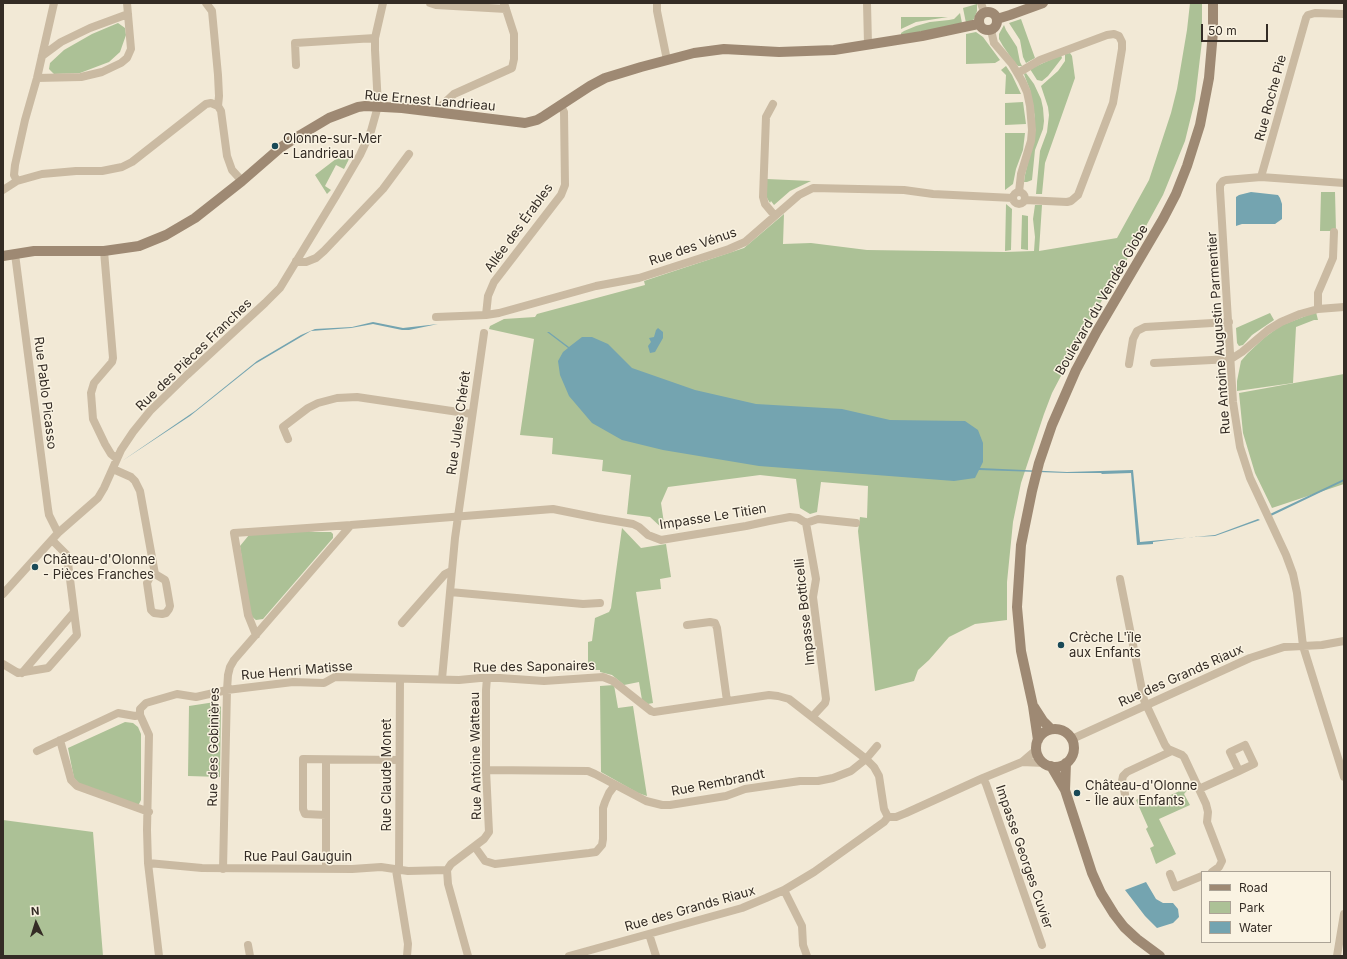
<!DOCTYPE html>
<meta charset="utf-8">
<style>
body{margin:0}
#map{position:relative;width:1347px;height:959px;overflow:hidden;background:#f2e9d6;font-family:Inter,sans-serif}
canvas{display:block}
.frame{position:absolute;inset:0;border:4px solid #342c25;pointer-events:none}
.legend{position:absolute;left:1201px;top:871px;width:130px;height:72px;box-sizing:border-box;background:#faf3e2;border:1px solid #aba396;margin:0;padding:5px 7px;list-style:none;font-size:12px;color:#342c25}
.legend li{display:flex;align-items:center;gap:8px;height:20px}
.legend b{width:20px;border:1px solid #aba396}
.north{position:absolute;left:16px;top:903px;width:40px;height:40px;-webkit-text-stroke:3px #faf3e2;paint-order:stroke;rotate:356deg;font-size:11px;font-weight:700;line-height:16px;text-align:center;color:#342c25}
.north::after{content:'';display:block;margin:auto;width:14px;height:18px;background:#342c25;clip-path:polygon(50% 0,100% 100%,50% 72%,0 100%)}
.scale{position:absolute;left:1201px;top:24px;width:67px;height:18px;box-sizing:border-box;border:2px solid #342c25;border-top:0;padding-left:5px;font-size:12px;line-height:14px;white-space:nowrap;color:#342c25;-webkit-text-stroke:3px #faf3e2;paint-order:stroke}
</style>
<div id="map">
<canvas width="1347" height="959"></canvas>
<div class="frame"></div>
<ul class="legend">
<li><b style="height:5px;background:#9e8973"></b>Road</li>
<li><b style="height:11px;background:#acc196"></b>Park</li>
<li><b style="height:11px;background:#74a4b0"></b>Water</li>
</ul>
<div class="north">N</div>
<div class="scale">50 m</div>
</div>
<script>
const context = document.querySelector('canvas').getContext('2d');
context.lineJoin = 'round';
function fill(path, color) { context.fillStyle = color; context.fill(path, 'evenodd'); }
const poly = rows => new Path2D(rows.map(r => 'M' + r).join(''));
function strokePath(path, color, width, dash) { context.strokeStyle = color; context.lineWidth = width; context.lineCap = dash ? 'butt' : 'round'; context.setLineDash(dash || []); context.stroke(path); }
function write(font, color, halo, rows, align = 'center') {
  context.font = font + ' Inter,sans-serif'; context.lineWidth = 3; context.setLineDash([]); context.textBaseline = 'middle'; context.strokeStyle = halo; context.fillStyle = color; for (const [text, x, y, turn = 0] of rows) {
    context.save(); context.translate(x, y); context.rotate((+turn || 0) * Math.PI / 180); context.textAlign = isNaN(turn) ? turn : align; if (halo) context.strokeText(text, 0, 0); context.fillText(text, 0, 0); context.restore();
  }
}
const green = poly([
 [1190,3,1202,3,1202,41,1195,100,1185,141,1163,195,1134,248,1093,315,1052,393,1044,414,1021,483,1013,522,1007,582,1007,620,975,624,949,637,929,660,918,670,914,681,875,691,858,531,860,517,867,518,868,486,821,482,817,512,810,514,800,508,796,479,760,475,668,487,661,503,665,530,663,529,650,517,627,514,631,475,602,471,603,460,552,454,553,438,520,435,534,339,489,329,490,326,504,319,535,317,537,314,645,285,644,281,744,248,784,214,783,244,811,243,867,250,1005,252,1034,251,1035,237,1033,219,1035,205,1042,205,1039,251,1117,238,1149,180,1171,113,1177,89,1187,30],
 [977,4,977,11,974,19,971,21,966,23,963,8],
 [960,13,962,23,901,36,901,33,904,31,916,26,930,22,949,20,954,19],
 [901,17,948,17,916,22,901,29],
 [1021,19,1035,58,1026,63,1023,57,1020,40,1009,23],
 [118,23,125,28,126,35,120,52,109,62,80,73,54,74,49,69,50,63,64,50,92,34],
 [1004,25,1006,30,1017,47,1020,62,1022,66,1018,66,1014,62,1003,46,999,39,999,34],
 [976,32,983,37,1000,60,995,63,966,64,966,34],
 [1070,53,1072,56,1075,78,1045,163,1042,194,1036,194,1040,151,1047,132,1049,115,1048,107,1041,86,1058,71,1065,61,1065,54],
 [1061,55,1062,58,1048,76,1042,81,1037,80,1030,69],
 [1006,66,1012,75,1021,94,1005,94,1006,75,1001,70],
 [1026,73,1034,84,1041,99,1043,108,1044,121,1043,129,1035,150,1032,180,1027,182,1024,182,1025,175,1035,131,1035,118,1030,90,1025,77,1024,74],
 [1023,102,1026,124,1005,125,1005,103],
 [1005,133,1025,133,1023,150,1016,169,1013,184,1005,190],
 [345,152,350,157,344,169,336,165,325,186,331,190,327,194,315,175],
 [767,179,811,181,790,191,774,205,771,201,770,203,767,198],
 [1321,192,1335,192,1336,231,1320,231],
 [1006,204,1012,209,1011,250,1005,251],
 [1022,215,1028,216,1028,250,1021,249],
 [1316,312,1318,320,1314,320,1296,327,1293,383,1237,391,1237,381,1241,361,1248,353,1264,338,1280,326],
 [1270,313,1274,320,1252,335,1243,345,1239,346,1237,343,1236,328],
 [1344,374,1344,484,1272,508,1255,473,1243,433,1239,393],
 [622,528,641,548,666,544,671,577,660,579,661,589,636,592,653,703,648,704,642,700,639,682,624,685,612,675,600,672,600,670,588,670,588,642,592,641,595,618,609,612,611,608],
 [308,531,315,532,331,532,333,534,333,538,263,619,256,620,250,615,240,546,249,535],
 [614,685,618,708,633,706,647,796,638,793,601,772,600,686],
 [215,702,221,707,220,777,188,776,189,706],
 [125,722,133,723,138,727,141,734,141,800,139,804,136,804,80,785,74,778,68,748],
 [1191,786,1184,794,1190,805,1159,819,1176,854,1156,864,1150,848,1154,846,1146,829,1148,827,1136,800,1142,796,1146,806],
 [3,820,93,832,103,956,3,956]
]);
const water = poly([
 [1251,192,1278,195,1280,198,1282,204,1282,219,1275,224,1242,224,1236,226,1236,197,1239,195],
 [373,322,403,328,438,324,409,330,402,330,373,324,351,328,311,331,255,364,190,416,122,461,195,411,257,361,301,335,315,329,352,327],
 [658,328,663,332,663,338,655,352,650,353,648,346,651,342,649,338,654,337,656,330],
 [547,332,549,332,569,347,582,337,592,337,608,344,632,368,695,390,756,404,842,409,890,420,965,421,978,430,983,443,983,462,980,468,1067,472,1133,470,1140,542,1215,535,1258,519,1260,520,1215,536,1192,537,1153,542,1153,544,1137,545,1131,473,1102,474,1101,473,1067,473,979,470,975,478,954,481,759,466,663,450,622,440,592,423,569,396,560,375,558,361,563,352,568,348],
 [1344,479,1344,481,1271,516,1270,514],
 [1146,882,1156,899,1163,903,1173,903,1178,909,1179,917,1173,923,1157,928,1145,916,1125,890]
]);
const street = poly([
 [206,3,212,11,218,75,219,96,218,106,221,111,227,156,232,170,242,181],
 [430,3,436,5,506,9],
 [657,3,657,11,667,60],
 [867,3,868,44],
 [981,3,984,12],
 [991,30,994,43,1012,64,1022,81,1027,92,1030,106,1032,130,1031,141,1021,174,1019,192],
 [42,56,61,42,90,28,128,14],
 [296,65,295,43,375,38],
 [1018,73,1040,60,1107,35,1114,34,1119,36,1122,42,1122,49,1113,103,1078,195,1071,201,1067,202,1025,200],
 [37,78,81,77,102,72,121,63,127,58,131,49,127,3],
 [773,104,766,117,763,197,765,204,775,216],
 [437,113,438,109,454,94,512,68,514,59,514,34,504,3],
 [1261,177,1306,18,1308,15,1315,13,1344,14],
 [17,181,14,175,15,165,25,120,37,78,54,3],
 [1344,183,1261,177,1226,180,1223,181,1220,185,1220,190,1233,402,1240,447,1250,478,1286,555,1293,574,1297,593,1303,646,1344,777],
 [3,190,17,181,42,174,76,171,102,171,122,167,132,162,206,104,211,103,218,106],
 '1013 198a6 6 0 1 1 12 0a6 6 0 1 1-12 0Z',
 [104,251,113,358,112,362,94,383,91,393,93,419,105,444,111,454,117,459],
 [15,254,48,509,49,515,58,533],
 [296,261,300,262,306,262,316,258,324,251,383,189,409,154],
 [1318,309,1318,293,1333,258,1334,232],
 [486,315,488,296,494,282,561,195,565,185,564,112,561,106],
 [436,317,486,315,499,313,596,286,639,278,729,249,745,242,799,195,813,188,904,190,933,194,1013,198],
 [1154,363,1231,359,1242,352,1268,330,1281,322,1300,314,1318,309,1344,307],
 [1129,364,1133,339,1137,331,1145,327,1229,322],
 [288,439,283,427,308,408,318,403,337,398,357,397,472,414],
 [113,469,131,477,135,481,140,491,155,574],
 [806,523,816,579,813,597,826,699,825,703,812,717],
 [155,574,165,580,166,583,170,606,169,609,166,613,162,614,154,613,151,610,147,583,151,575,155,574],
 [1120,579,1144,700,1165,745,1168,749,1182,755,1184,757,1206,804,1208,812,1207,822,1222,861,1219,867,1212,872],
 [450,592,583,604,600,603],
 [3,594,58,533,98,498,104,488,121,450,133,432,150,411,187,375,265,303,280,288,336,196,360,155,371,131,378,106,375,50,375,38,383,3],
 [402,623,445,574,451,571],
 [687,625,710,622,715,623,717,628,727,701],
 [256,635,248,615,234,533,351,525],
 [3,664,18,673,48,668,77,635,67,555,52,540],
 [22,673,74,612],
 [442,679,455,538,484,333],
 [140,715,149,735,147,830,148,863,159,956],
 [1072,739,1250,658,1284,647,1322,645,1344,641],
 [60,740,71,780,77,786,149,812],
 [37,751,118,713,135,716,140,715,140,709,146,703,177,694,196,697,227,690,293,682,324,683,335,677,459,680,480,678,500,678,544,681,603,677,613,681,651,711,654,712,769,695,778,696,789,699,866,759,874,767,879,776,884,809,888,817],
 [326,760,326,815,305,814,303,809,303,759,399,760],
 [1022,762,1044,763],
 [486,770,588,771,595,774,646,801,662,805,670,805,726,796,745,789,800,781,818,781,833,778,851,771,866,759,877,746],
 [983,778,986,784,1042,945],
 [1199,789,1239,771,1254,764,1245,745,1230,752,1239,771],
 [1125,794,1122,781,1123,776,1127,772,1172,751],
 [888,817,896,817,906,813,983,778,1022,762,1036,750],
 [475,847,485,861,495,864,589,853,596,852,602,845,603,839,603,808,605,802,609,793,615,785],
 [148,863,202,868,352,869,381,867,408,871,447,870],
 [223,869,227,690,228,675,230,667,234,660,351,525,553,509,598,518,633,524,639,527,648,535,661,540,746,526,769,521,790,517,798,518,806,523,818,519,856,523],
 [326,869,326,815],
 [396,870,408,944,407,956],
 [399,870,400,679],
 [1170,874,1175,887,1202,876],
 [784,890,802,926,803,945,807,956],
 [649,934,656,956],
 [248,945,250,956],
 [468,956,448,884,447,870,451,864,484,839,489,832,486,770,486,690,487,678],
 [569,956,742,908,766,898,784,890,814,872,884,822,888,817],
 [1337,956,1344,914]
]);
const secondary = poly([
 '979 21a9 9 0 1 1 18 0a9 9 0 1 1-18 0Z',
 [997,19,1010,15,1043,3],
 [3,256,34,251,104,251,139,246,166,235,195,218,242,181,280,148,292,140,329,118,358,107,365,106,402,108,525,123,537,120,544,116,590,86,605,78,641,67,694,53,724,49,779,52,834,50,922,36,978,24],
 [1034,707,1043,721,1051,729],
 '1036 748a19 19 0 1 1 38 0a19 19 0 1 1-38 0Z',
 [1038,740,1033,706,1021,651,1017,607,1021,545,1032,491,1039,463,1052,425,1076,370,1097,331,1163,219,1176,194,1187,166,1200,125,1209,78,1213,32,1213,3],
 [1051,766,1065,790,1092,873,1101,893,1114,914,1124,927,1137,939,1160,956],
 [1065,790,1066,763]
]);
const markers = [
 [275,146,4,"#194957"],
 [35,567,4,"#194957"],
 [1061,645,4,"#194957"],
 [1077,793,4,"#194957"]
];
const streetNames = [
 ["Rue Roche Pie",1271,98,-75],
 ["Rue Ernest Landrieau",430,101,5],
 ["Allée des Érables",519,228,-54],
 ["Rue des Vénus",693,247,-19],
 ["Boulevard du Vendée Globe",1102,300,-60],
 ["Rue Antoine Augustin Parmentier",1219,333,-94],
 ["Rue des Pièces Franches",194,355,-44],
 ["Rue Pablo Picasso",45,393,83],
 ["Rue Jules Chérêt",459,423,-82],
 ["Impasse Le Titien",713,517,-9],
 ["Impasse Botticelli",805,612,-96],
 ["Rue des Saponaires",534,667,-1],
 ["Rue Henri Matisse",297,671,-5],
 ["Rue des Grands Riaux",1181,676,-24],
 ["Rue des Gobinières",214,747,-89],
 ["Rue Antoine Watteau",476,756,-91],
 ["Rue Claude Monet",387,775,-90],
 ["Rue Rembrandt",718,783,-11],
 ["Rue Paul Gauguin",298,857],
 ["Impasse Georges Cuvier",1024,857,71],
 ["Rue des Grands Riaux",690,909,-16]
];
const poiNames = [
 ["Olonne-sur-Mer",283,139],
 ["- Landrieau",283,154],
 ["Château-d'Olonne",43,560],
 ["- Pièces Franches",43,575],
 ["Crèche L'ïle",1069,638],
 ["aux Enfants",1069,653],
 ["Château-d'Olonne",1085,786],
 ["- Île aux Enfants",1085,801]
];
fill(green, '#acc196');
fill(water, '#74a4b0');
strokePath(street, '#cabaa2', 8);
strokePath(secondary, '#9e8973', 10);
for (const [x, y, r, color] of markers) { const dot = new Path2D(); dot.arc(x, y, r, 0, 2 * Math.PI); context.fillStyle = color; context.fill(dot); strokePath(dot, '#faf3e2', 1.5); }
write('13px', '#342c25', '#faf3e2', streetNames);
write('13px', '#342c25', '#faf3e2', poiNames, 'left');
</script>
